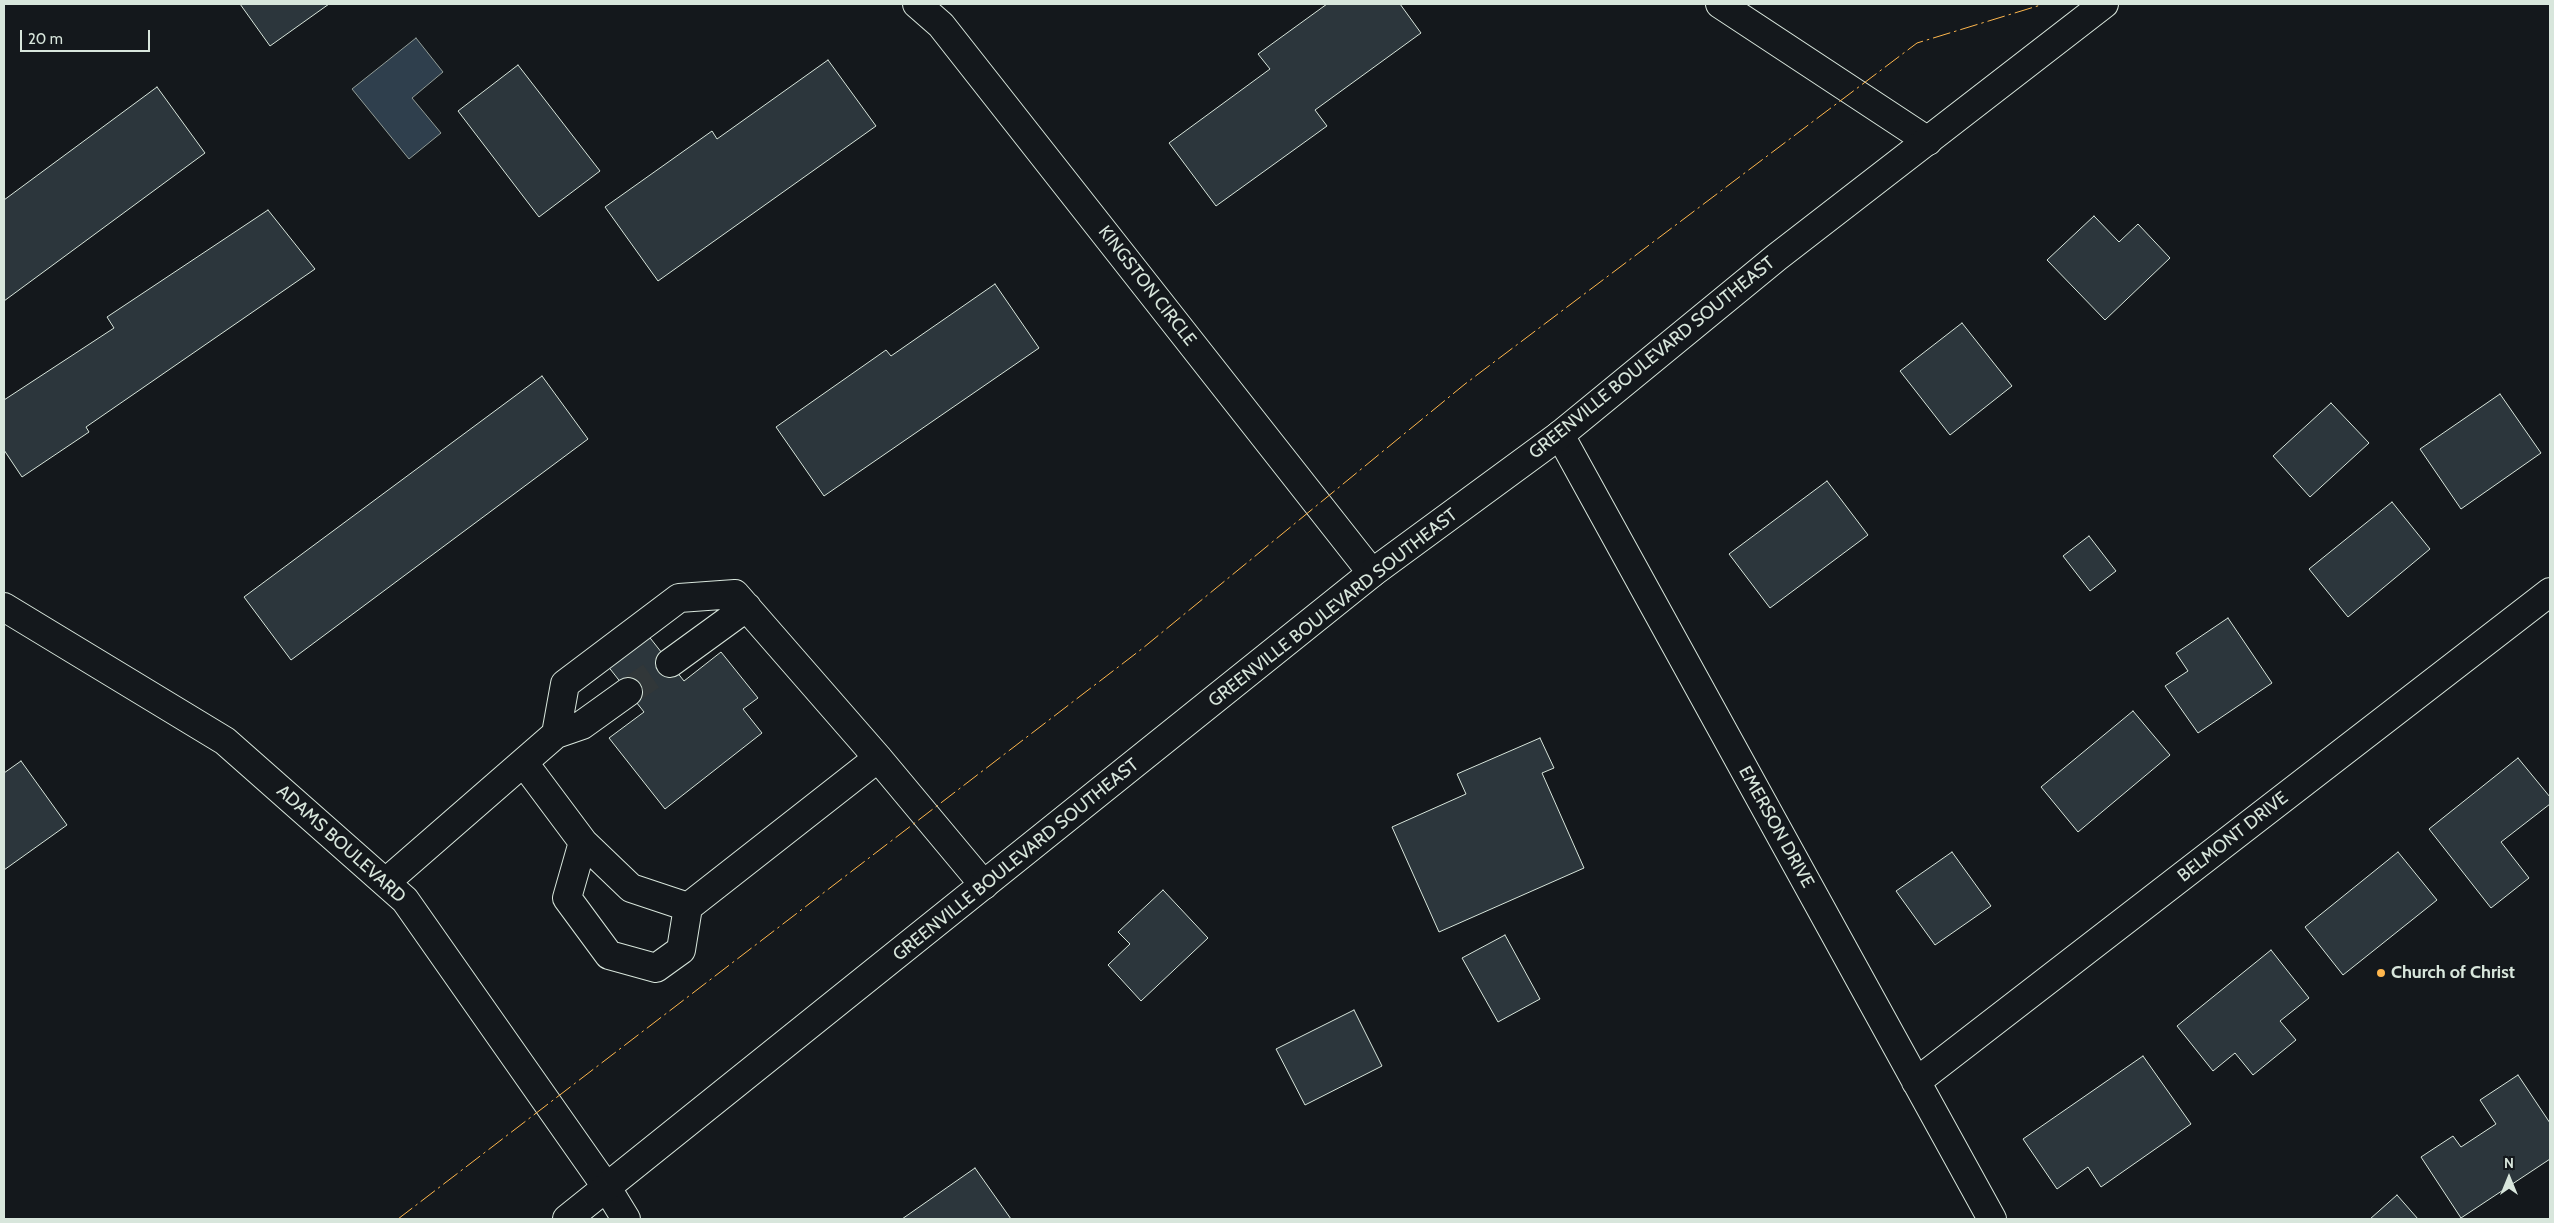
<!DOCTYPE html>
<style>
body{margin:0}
#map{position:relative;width:2554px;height:1223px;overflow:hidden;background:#14181c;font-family:Cabin,sans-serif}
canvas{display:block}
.frame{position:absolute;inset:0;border:5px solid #d8e6dc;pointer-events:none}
.north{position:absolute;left:2484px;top:1153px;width:50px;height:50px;-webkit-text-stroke:4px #14181c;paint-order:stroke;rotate:0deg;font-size:14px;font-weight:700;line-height:20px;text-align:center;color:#d8e6dc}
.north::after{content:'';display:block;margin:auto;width:18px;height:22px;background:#d8e6dc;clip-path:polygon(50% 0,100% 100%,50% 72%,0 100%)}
.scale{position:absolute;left:20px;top:30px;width:130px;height:22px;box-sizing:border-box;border:2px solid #d8e6dc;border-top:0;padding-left:6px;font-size:15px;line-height:18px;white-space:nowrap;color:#d8e6dc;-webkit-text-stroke:4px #14181c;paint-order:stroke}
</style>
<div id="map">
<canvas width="2554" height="1223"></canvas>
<div class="frame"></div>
<div class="north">N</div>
<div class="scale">20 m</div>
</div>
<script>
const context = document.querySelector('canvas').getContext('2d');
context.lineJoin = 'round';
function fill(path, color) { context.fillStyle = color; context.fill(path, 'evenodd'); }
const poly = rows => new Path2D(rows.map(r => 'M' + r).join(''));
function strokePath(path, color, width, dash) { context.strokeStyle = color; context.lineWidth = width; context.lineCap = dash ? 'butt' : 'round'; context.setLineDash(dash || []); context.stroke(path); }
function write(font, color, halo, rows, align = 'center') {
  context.font = font + ' Cabin,sans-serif'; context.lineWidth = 4; context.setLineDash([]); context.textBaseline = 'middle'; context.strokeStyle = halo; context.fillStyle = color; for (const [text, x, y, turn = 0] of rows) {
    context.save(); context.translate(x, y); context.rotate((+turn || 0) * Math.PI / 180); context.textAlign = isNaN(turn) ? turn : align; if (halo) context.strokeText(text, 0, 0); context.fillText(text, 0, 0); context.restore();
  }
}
const water = poly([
 [416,38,443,72,412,98,441,133,409,159,352,89,416,38]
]);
const building = poly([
 [240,4,329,4,270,46,240,4],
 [1327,4,1400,4,1421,33,1315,110,1327,126,1216,206,1169,143,1270,69,1258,54,1327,4],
 [828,60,876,126,658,281,605,207,712,131,717,139,828,60],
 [518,65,600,171,539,217,458,111,518,65],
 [157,87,205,153,4,301,4,200,157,87],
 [268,210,315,269,86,427,89,432,22,477,4,450,4,400,114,328,107,317,268,210],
 [2094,216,2119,242,2138,224,2170,258,2105,320,2047,260,2094,216],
 [995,284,1039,348,824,496,776,427,886,350,891,356,995,284],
 [1962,323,2012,386,1950,435,1900,371,1962,323],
 [542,376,588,439,291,660,244,597,542,376],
 [2500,394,2541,453,2461,509,2420,449,2500,394],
 [2331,403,2369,443,2310,497,2273,456,2331,403],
 [1827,481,1868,535,1770,608,1729,554,1827,481],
 [2392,502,2430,549,2348,617,2309,569,2392,502],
 [2089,536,2116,571,2090,591,2063,556,2089,536],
 [2228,618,2272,683,2198,733,2165,686,2188,671,2176,653,2228,618],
 [647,634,684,681,721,652,758,698,743,709,762,733,665,809,609,738,644,712,607,665,647,634],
 [2133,711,2170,755,2078,832,2041,787,2133,711],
 [1540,738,1554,768,1542,773,1584,868,1439,932,1392,827,1466,794,1457,774,1540,738],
 [2518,758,2550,797,2550,804,2501,842,2529,878,2491,908,2429,829,2518,758],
 [21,761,67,825,4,870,4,773,21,761],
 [1952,852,1991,906,1935,945,1896,891,1952,852],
 [2398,852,2437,900,2343,975,2305,927,2398,852],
 [1163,890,1208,938,1141,1001,1108,965,1130,944,1118,932,1163,890],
 [1505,935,1540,999,1498,1022,1462,958,1505,935],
 [2271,950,2309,998,2280,1021,2296,1040,2253,1075,2235,1053,2213,1071,2177,1026,2271,950],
 [1354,1010,1382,1066,1305,1105,1276,1049,1354,1010],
 [2143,1056,2191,1124,2101,1187,2088,1167,2057,1189,2023,1139,2143,1056],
 [2518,1075,2550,1123,2550,1159,2461,1218,2421,1157,2453,1136,2461,1147,2496,1124,2480,1100,2518,1075],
 [975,1168,1011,1219,902,1219,975,1168],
 [2397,1195,2418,1219,2370,1219,2397,1195]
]);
const minorTunnel = poly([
 [628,692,670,663]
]);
const minor = poly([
 [917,4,941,25,1372,573],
 [1720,4,1928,141],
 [1560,435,1992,1219],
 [4,607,225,741,405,900,607,1188,626,1219],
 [670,663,747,607],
 [556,734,582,725,628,692],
 [524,763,583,842,631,888,688,907],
 [583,842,567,898,609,955,656,968,681,950,688,907,878,758],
 [386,882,556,734,565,684,679,598,735,594,878,758,984,885],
 [1916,1082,2550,592]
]);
const highway = poly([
 [567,1219,1372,573,1560,435,1777,257,2104,4]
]);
const power = poly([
 [398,1219,1143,648,1465,384,1917,43,2044,4]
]);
const markers = [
 [2381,973,5,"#ffb74d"]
];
const streetNames = [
 ["KINGSTON CIRCLE",1147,286,52],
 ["GREENVILLE BOULEVARD SOUTHEAST",1652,358,-39],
 ["GREENVILLE BOULEVARD SOUTHEAST",1333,608,-38],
 ["EMERSON DRIVE",1776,827,61],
 ["BELMONT DRIVE",2233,837,-38],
 ["ADAMS BOULEVARD",341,844,42],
 ["GREENVILLE BOULEVARD SOUTHEAST",1016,860,-39]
];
const poiNames = [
 ["Church of Christ",2391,973]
];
fill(water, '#2f3f4d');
strokePath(water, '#939e99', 1);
fill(building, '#2c363c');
strokePath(building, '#d8e6dc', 1);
strokePath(minorTunnel, '#313739', 28, [28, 14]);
strokePath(minor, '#d8e6dc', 30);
strokePath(highway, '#d8e6dc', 30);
strokePath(minor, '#14181c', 28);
strokePath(highway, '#14181c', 28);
strokePath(power, '#ffb74d', 1, [18, 4, 2.5, 4]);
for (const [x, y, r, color] of markers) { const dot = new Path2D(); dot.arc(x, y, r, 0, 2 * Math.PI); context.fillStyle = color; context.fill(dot); strokePath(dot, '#14181c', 2); }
write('18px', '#d8e6dc', '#14181c', streetNames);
write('bold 18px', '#d8e6dc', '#14181c', poiNames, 'left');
</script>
